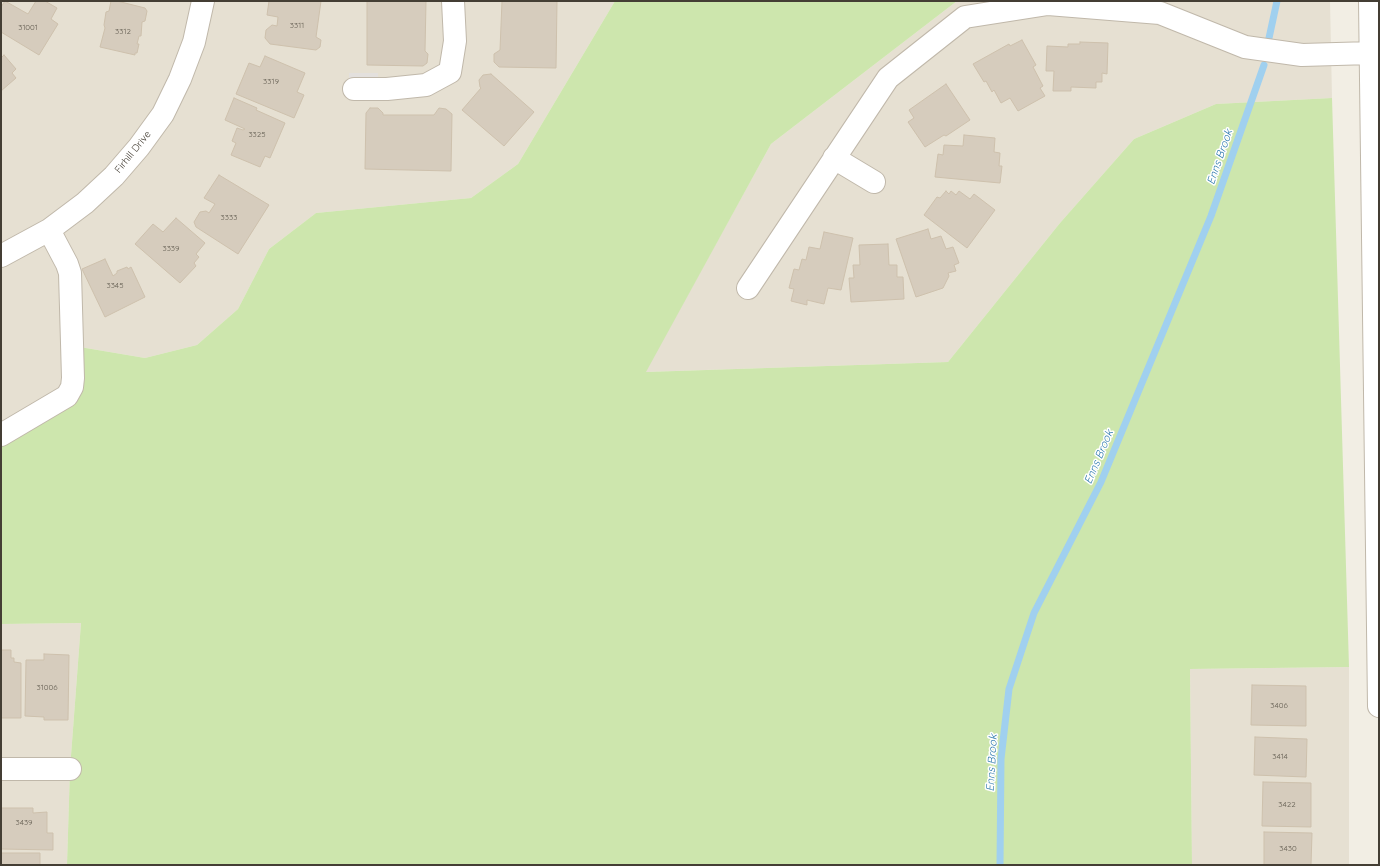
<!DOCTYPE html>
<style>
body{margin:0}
#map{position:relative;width:1380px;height:866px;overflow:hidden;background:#f2eee4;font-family:Quicksand,sans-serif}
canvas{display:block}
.frame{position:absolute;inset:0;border:2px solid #443e34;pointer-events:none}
</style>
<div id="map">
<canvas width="1380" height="866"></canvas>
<div class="frame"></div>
</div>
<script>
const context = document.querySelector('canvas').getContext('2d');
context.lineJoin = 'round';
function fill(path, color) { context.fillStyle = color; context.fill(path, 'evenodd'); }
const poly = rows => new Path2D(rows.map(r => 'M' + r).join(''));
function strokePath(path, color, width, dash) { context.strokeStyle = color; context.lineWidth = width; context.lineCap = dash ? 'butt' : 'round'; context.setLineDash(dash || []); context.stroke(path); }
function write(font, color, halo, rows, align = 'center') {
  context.font = font + ' Quicksand,sans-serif'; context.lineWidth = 3; context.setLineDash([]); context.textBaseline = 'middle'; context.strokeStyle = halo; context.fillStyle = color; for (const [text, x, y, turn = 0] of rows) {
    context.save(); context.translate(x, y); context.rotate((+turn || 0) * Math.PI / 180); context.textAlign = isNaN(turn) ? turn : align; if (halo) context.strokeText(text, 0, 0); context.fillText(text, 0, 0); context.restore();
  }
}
const residential = poly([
 [1,1,615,1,518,164,471,198,316,213,269,249,238,309,197,345,145,358,68,345,66,386,1,426],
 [957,1,1330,1,1332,98,1216,104,1134,139,1060,223,948,362,645,372,771,144],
 [81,623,70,769,67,865,1,865,1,624],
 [1349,667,1349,865,1192,865,1190,669]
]);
const green = poly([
 [615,1,957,1,771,144,646,372,948,362,1060,223,1134,139,1216,104,1332,98,1349,667,1190,669,1192,865,67,865,70,769,81,623,1,624,1,426,66,386,68,345,145,358,197,345,238,309,269,249,316,213,471,198,518,164]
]);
const parking = poly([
 [349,73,378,73,378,99,349,99]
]);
const stream = poly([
 [1269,38,1277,1],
 [1000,865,1001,759,1009,689,1034,613,1101,482,1211,216,1264,65]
]);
const building = poly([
 [5,1,28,14,36,1,45,1,57,8,51,19,58,24,39,55,1,32,1,7,5,1],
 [111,1,117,1,145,8,147,11,145,21,142,22,141,36,139,36,137,44,139,44,137,53,135,53,135,55,100,47,105,28,104,25,106,12,109,11,111,1],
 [269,1,321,1,316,37,321,40,320,47,316,50,270,44,265,38,266,30,272,25,277,26,278,17,267,15,269,1],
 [367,1,426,1,425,51,428,54,427,63,423,66,367,65,367,1],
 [502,1,557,1,556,68,499,67,494,62,494,54,500,50,502,1],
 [1022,40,1036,65,1033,67,1043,86,1040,88,1045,96,1018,111,1010,98,1001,103,994,90,992,92,986,81,984,82,973,64,1009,44,1010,46,1022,40],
 [1080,42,1108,43,1107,74,1102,73,1102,82,1096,82,1096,88,1071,87,1071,91,1053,91,1054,71,1046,71,1047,46,1068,47,1068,44,1080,44,1080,42],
 [4,55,16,69,12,73,16,78,1,91,1,58,4,55],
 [265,56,305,73,297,92,304,95,294,118,236,94,249,63,260,67,265,56],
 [491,74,534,112,504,146,462,110,481,88,480,87,479,80,483,75,491,74],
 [946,84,970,120,946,136,944,135,925,147,908,122,914,118,909,110,946,84],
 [234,98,257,108,256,110,285,123,270,158,265,156,260,167,231,155,236,143,232,141,237,128,243,130,245,129,225,120,234,98],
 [370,108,378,108,383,113,383,115,434,115,439,108,446,109,452,114,451,171,365,169,366,113,370,108],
 [964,135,995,138,994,152,1000,153,999,166,1002,166,1000,183,935,177,938,154,943,155,944,145,963,146,964,135],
 [219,175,269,205,238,254,196,227,194,222,200,212,206,211,209,213,215,204,204,198,219,175],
 [946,191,949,194,951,191,956,195,959,191,970,199,974,194,995,210,967,248,924,215,937,197,940,198,946,191],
 [176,218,205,243,196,254,199,257,194,263,196,266,180,283,135,244,153,224,163,232,176,218],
 [928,229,931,239,941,236,946,249,953,247,959,263,954,265,956,271,948,273,949,276,943,288,916,297,896,239,928,229],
 [824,232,853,238,841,290,828,288,824,304,807,300,807,305,791,301,794,289,789,288,794,269,799,270,802,259,806,260,809,247,820,249,824,232],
 [888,244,889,265,897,265,897,277,903,277,904,299,851,302,849,278,854,278,853,265,860,265,859,245,888,244],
 [105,259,113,276,117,273,117,271,127,267,128,269,131,267,145,297,105,317,82,269,105,259],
 [1,650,11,650,11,658,14,658,14,662,21,663,21,718,1,718,1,650],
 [44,654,69,655,68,720,44,720,44,717,25,716,26,660,44,660,44,654],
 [1252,685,1306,686,1306,726,1251,725,1252,685],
 [1255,737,1307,739,1306,777,1254,775,1255,737],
 [1263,782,1311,783,1311,827,1262,826,1263,782],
 [1,808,33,808,33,813,47,812,47,833,53,833,53,850,1,849,1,808],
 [1264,832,1312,833,1311,865,1264,865,1264,832],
 [1,853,40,853,40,865,1,865,1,853]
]);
const minor = poly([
 [1370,1,1379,706],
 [354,89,387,89,426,85,450,72,455,41,453,1],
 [834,158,874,182],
 [1,256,49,230,85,203,114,176,139,147,163,114,180,79,194,42,203,1],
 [748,288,888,78,965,17,1048,4,1160,13,1245,47,1302,55,1371,53],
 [1,435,67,396,72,387,73,378,70,273,67,264,49,230],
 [1,769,70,769]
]);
const numberNames = [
 ["3311",297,26],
 ["31001",28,28],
 ["3312",123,32],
 ["3319",271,82],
 ["3325",257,135],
 ["3333",229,218],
 ["3339",171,249],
 ["3345",115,286],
 ["31006",47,688],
 ["3406",1279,706],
 ["3414",1280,757],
 ["3422",1287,805],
 ["3439",24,823],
 ["3430",1288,849]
];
const streetNames = [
 ["Firhill Drive",133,152,-51]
];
const waterNames = [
 ["Enns Brook",1220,157,-71],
 ["Enns Brook",1099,457,-67],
 ["Enns Brook",992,763,-87]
];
fill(residential, '#e6e0d2');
fill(green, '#cde6ad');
fill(parking, '#e3e0dd');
strokePath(stream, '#a0d0ef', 7);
fill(building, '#d6ccbd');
strokePath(building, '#cec1ad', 1);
strokePath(minor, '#c0b8aa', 24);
strokePath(minor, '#fff', 22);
write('8px', '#686256', null, numberNames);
write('10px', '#443e34', '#fff', streetNames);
write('italic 11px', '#2f7aae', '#fff', waterNames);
</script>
